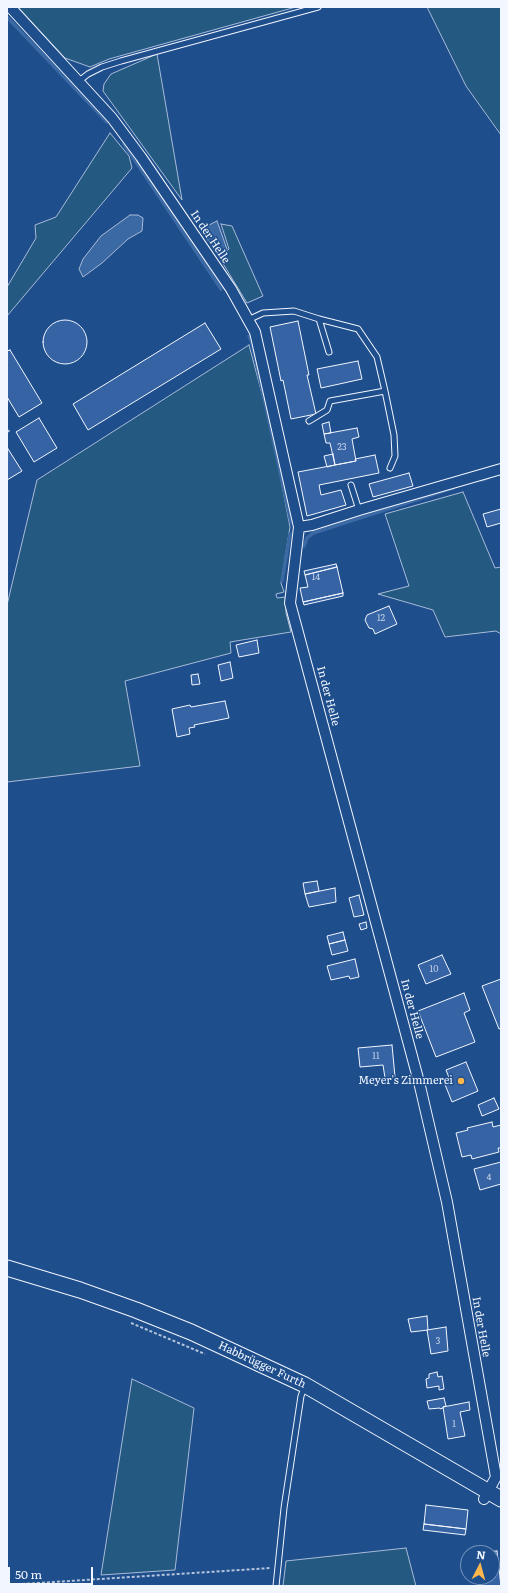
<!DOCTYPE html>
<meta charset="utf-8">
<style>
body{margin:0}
#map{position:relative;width:508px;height:1593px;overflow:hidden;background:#1f4e8c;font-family:Literata,serif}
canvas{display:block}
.frame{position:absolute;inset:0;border:8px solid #f2f6ff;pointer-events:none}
.north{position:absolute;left:460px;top:1545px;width:40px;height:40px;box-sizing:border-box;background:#1f4e8c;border:1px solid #7391ba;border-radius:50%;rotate:6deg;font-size:11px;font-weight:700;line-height:16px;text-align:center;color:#f2f6ff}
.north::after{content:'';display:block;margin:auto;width:14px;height:18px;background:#ffb74d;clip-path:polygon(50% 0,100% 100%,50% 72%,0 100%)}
.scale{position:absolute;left:8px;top:1567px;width:85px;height:18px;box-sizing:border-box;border:2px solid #f2f6ff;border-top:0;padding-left:5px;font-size:12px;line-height:14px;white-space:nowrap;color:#f2f6ff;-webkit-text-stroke:3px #1f4e8c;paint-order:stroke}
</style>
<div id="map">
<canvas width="508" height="1593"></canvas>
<div class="frame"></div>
<div class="north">N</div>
<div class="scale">50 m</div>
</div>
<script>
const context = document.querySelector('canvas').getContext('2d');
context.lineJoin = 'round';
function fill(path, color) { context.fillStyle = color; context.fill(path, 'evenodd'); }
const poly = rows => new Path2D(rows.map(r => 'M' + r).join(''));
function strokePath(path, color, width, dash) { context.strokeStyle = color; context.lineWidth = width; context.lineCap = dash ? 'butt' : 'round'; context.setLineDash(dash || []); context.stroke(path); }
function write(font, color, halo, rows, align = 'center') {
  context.font = font + ' Literata,serif'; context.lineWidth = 3; context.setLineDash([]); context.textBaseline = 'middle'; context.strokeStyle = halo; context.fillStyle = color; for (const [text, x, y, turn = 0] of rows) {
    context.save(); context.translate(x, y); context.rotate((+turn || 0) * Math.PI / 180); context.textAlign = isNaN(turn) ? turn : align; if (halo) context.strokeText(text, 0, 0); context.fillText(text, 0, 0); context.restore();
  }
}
const green = poly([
 [18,7,296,7,109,59,90,67,65,58,18,7],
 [427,7,501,7,501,135,466,86,427,7],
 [157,54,182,200,103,91,104,84,111,74,157,54],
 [110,133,129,156,132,168,7,316,7,287,36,238,35,225,56,217,110,133],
 [221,224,232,226,263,296,247,303,219,257,229,249,221,224],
 [249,345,271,428,290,527,281,583,284,592,276,594,277,598,286,597,286,613,291,632,230,642,231,653,125,681,140,766,7,782,7,605,37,480,249,345],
 [463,492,495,568,501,567,501,634,496,631,445,637,433,610,378,594,409,586,385,514,463,492],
 [132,1379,194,1408,175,1570,101,1575,132,1379],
 [406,1548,416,1586,283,1586,286,1561,406,1548]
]);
const water = poly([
 [130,215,138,215,143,218,142,231,128,239,102,263,83,277,79,269,83,259,101,236,130,215],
 [217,221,227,249,216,253,201,229,217,221]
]);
const stream = poly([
 [7,17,107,122],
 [124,144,221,289],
 [249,336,252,343,291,522],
 [482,480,490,477],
 [304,546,307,538,313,533,453,488],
 [282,581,290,534]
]);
const building = poly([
 '43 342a22 22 0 1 1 44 0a22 22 0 1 1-44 0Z',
 [298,321,309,375,307,375,316,414,291,419,283,380,281,381,270,327,298,321],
 [205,323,221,349,88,430,73,404,205,323],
 [10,350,42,403,19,417,7,397,7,351,10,350],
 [358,361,362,379,321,388,317,369,358,361],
 [39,418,57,448,34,462,16,432,39,418],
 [329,422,331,433,324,434,322,424,329,422],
 [357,428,359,437,352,439,356,461,335,465,330,443,326,443,324,434,357,428],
 [8,449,22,471,7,480,7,450,8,449],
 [333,454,335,465,327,467,324,456,333,454],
 [375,455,379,473,319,485,321,495,341,490,346,505,307,516,298,472,356,461,355,459,375,455],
 [409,473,413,486,373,497,369,484,409,473],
 [501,509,501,523,487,527,483,514,501,509],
 [336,564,337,567,305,575,304,571,336,564],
 [337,567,343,593,303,602,300,588,308,587,305,575,337,567],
 [343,593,343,596,304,605,303,602,343,593],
 [389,606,397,624,375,634,373,629,369,628,365,620,367,615,389,606],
 [257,640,259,653,239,657,236,645,257,640],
 [230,662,233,678,221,681,218,665,230,662],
 [198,674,200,684,192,685,191,675,198,674],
 [225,701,229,718,194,725,195,727,189,728,190,734,177,737,172,709,190,705,191,707,225,701],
 [317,881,319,891,305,894,303,883,317,881],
 [335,888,336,902,309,907,305,894,335,888],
 [359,895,364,915,354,917,349,898,359,895],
 [366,922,367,928,361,930,359,924,366,922],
 [343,932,345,940,329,944,327,936,343,932],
 [345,940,348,951,332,955,329,944,345,940],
 [442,955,451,974,426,984,418,965,442,955],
 [355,959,359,977,350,979,349,976,331,980,327,966,355,959],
 [501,979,501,1028,499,1029,482,986,501,979],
 [464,993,470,1010,464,1013,475,1042,436,1057,418,1011,464,993],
 [392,1045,395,1077,385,1078,383,1065,360,1067,358,1048,392,1045],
 [466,1062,478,1091,452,1102,444,1082,450,1080,446,1070,466,1062],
 [494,1098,499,1109,482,1116,478,1105,494,1098],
 [492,1122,493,1127,501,1125,501,1148,498,1148,499,1152,472,1159,471,1155,462,1157,456,1133,468,1130,467,1128,492,1122],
 [501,1162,501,1184,480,1190,474,1169,501,1162],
 [427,1316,428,1330,411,1332,408,1319,427,1316],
 [446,1327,448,1351,431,1354,427,1330,446,1327],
 [437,1372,438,1377,442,1376,444,1389,439,1390,439,1386,427,1388,426,1379,429,1378,429,1374,437,1372],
 [444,1398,446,1406,443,1407,443,1408,440,1409,440,1408,429,1409,427,1401,444,1398],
 [469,1402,470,1410,460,1412,465,1436,448,1439,443,1407,469,1402],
 [426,1505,468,1510,466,1529,424,1524,426,1505],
 [424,1524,466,1529,465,1535,423,1530,424,1524],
 [497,1551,501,1586,482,1586,481,1577,492,1577,492,1553,479,1552,497,1551]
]);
const path = poly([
 [7,432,10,430],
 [131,1323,205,1354],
 [7,1585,271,1568]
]);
const lane = poly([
 [79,81,88,74,102,67,121,61,318,7],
 [248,320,263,313,294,311,319,319,329,352],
 [385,391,394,435,395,456,390,468],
 [309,421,327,410,330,401,385,391,377,357,358,329,319,319],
 [351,485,359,510],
 [276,1586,284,1508,301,1396,305,1386]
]);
const street = poly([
 [10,7,112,118,141,157,231,289,255,332,299,527,290,603,419,1082,447,1202,496,1477,484,1499],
 [299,527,312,525,359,510,501,469]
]);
const secondary = poly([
 [7,1268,80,1290,136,1310,191,1332,305,1385,501,1499]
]);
const markers = [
 [461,1081,4,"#ffb74d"]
];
const numberNames = [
 ["23",342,447],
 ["14",316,577],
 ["12",381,618],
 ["10",434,969],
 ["11",376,1056],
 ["4",489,1177],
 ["3",438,1341],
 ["1",454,1424]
];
const streetNames = [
 ["In der Helle",210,237,56],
 ["In der Helle",328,696,75],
 ["In der Helle",412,1009,75],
 ["In der Helle",481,1327,80],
 ["Habbrügger Furth",262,1365,25]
];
const poiNames = [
 ["Meyer's Zimmerei",453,1081]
];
fill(green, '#245a82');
strokePath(green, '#a8bbd7', 1);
fill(water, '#3b69a3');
strokePath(water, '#a8bbd7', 1);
strokePath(stream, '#3b69a3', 3.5);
fill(building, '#3563a3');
strokePath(building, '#f2f6ff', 1);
strokePath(lane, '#f2f6ff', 7);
strokePath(street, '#f2f6ff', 12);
strokePath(secondary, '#f2f6ff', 17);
strokePath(path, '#b3c4dc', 2, [3, 2]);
strokePath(lane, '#1f4e8c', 5);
strokePath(street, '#1f4e8c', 10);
strokePath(secondary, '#1f4e8c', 15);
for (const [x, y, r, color] of markers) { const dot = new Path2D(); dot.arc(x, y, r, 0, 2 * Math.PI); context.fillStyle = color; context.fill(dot); strokePath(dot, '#1f4e8c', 1.5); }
write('9px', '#c3d1e8', null, numberNames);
write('11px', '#f2f6ff', '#1f4e8c', streetNames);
write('11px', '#f2f6ff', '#1f4e8c', poiNames, 'right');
</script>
